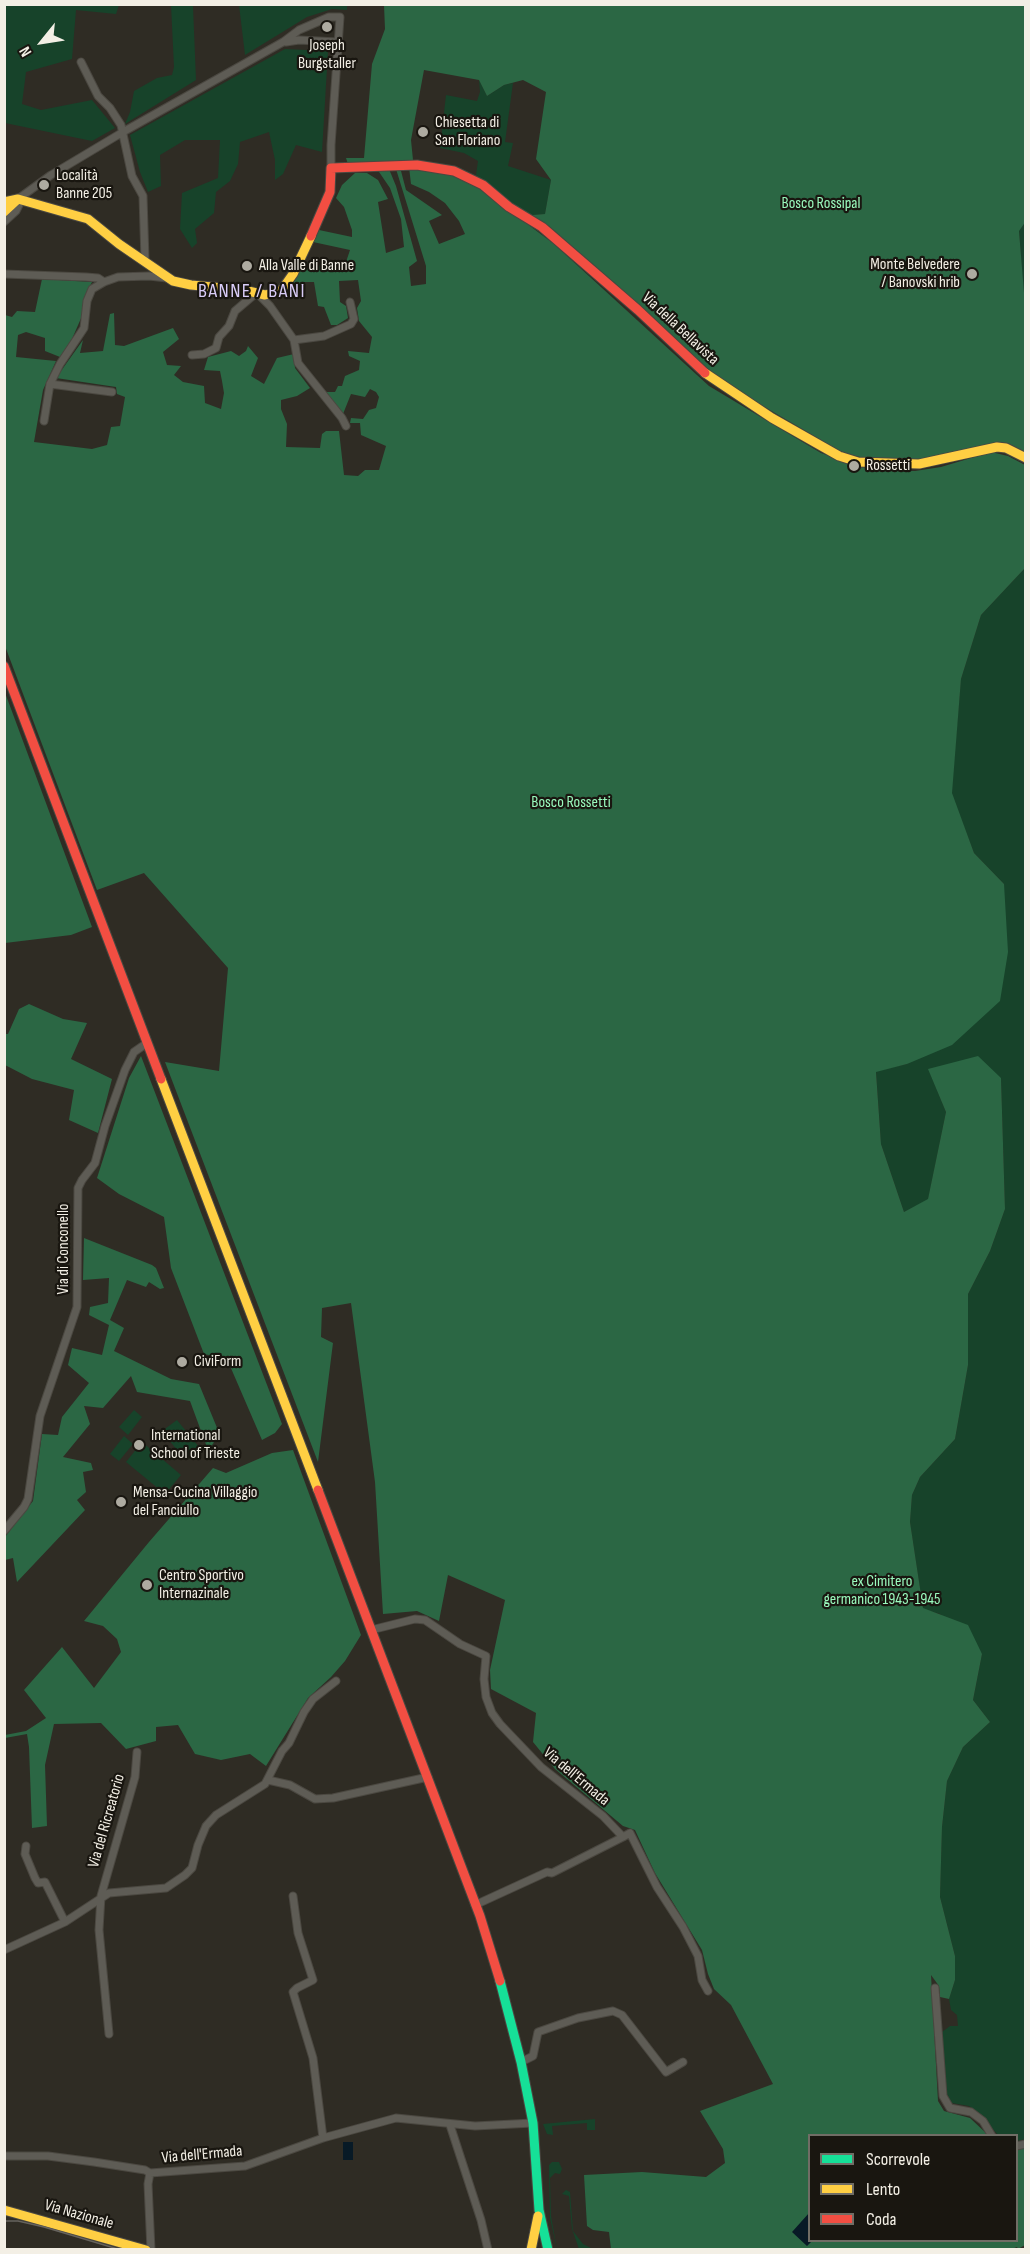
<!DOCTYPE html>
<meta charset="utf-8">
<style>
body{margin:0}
#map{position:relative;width:1030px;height:2254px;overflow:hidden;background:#2f2c24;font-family:"Sofia Sans Condensed",sans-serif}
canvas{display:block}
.frame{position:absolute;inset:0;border:6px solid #f3efe5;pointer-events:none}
.legend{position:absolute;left:808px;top:2134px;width:210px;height:108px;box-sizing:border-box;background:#191610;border:2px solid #706d65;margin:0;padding:8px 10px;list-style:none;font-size:18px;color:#f3efe5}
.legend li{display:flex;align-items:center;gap:12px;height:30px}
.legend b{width:30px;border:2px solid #706d65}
.north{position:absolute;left:12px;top:12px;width:60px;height:60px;-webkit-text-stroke:4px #191610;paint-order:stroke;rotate:240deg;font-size:16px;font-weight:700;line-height:24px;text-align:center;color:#f3efe5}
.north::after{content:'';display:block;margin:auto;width:21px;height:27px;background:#f3efe5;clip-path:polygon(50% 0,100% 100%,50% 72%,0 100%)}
</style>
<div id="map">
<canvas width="1030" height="2254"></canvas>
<div class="frame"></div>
<ul class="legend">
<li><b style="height:8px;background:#16e098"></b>Scorrevole</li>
<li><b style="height:8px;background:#ffcf43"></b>Lento</li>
<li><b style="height:8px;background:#f24e42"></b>Coda</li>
</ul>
<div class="north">N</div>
</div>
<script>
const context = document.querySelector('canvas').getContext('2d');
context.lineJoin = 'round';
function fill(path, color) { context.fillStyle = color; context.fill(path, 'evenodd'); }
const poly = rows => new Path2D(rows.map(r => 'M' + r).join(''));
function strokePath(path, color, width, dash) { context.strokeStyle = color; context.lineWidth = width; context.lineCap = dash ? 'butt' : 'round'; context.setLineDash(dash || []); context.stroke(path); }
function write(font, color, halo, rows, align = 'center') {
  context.font = font + ' "Sofia Sans Condensed",sans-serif'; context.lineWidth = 4.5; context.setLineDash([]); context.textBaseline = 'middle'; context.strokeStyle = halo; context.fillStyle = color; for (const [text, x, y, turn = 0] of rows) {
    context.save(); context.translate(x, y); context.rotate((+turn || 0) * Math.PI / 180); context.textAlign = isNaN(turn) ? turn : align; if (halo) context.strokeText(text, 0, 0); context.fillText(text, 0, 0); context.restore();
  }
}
const green = poly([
 [5,4,119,5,116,14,76,10,72,59,26,72,22,104,41,110,92,100,115,128,92,141,5,123],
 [171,5,201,5,193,6,196,80,125,124,130,112,134,91,157,78,172,75,174,67],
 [239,5,239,4,347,5,347,10,332,9,307,17,245,55],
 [285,49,328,51,322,152,296,145,283,174,275,180,275,160,269,132,240,142,238,164,230,181,216,192,214,213,195,229,197,243,192,248,180,229,182,193,218,178,220,140,185,140,160,155,161,186,148,192,140,172,130,135],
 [479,80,487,96,504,85,513,83,505,142,513,143,508,166,551,180,545,214,532,215,523,211,476,175,478,161,464,153,440,148,446,95,477,101,480,92],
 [1025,221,1025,317,1019,230],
 [1025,568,1026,2139,1017,2141,1016,2136,998,2135,979,2113,969,2106,952,2103,947,2094,942,2032,950,2026,958,2026,957,2015,951,2010,949,1999,955,1980,955,1956,940,1897,942,1827,947,1781,963,1747,990,1722,973,1700,982,1654,940,1614,923,1609,910,1522,912,1495,920,1477,955,1439,968,1365,968,1294,990,1251,1005,1209,1001,1078,929,1070,946,1112,928,1200,904,1212,881,1144,876,1071,907,1064,1004,884,974,853,951,793,961,679,981,615],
 [134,1410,142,1417,128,1435,119,1427],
 [177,1420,199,1447,184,1459,162,1431],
 [124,1436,133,1444,119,1461,110,1454],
 [142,1442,181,1475,165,1494,126,1462],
 [595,2119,595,2130,587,2130,587,2123,552,2126,553,2135,547,2134,543,2124],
 [552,2162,559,2162,562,2169,560,2174,555,2173,550,2178,551,2216,557,2249,550,2218,549,2170,549,2165],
 [566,2190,570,2192,573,2231,583,2244,593,2249,579,2249,572,2229,569,2196,562,2194]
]);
const forest = poly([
 [384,5,1025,5,1026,221,1019,231,1026,317,1025,455,1012,446,1001,442,928,459,897,461,868,459,843,453,717,379,617,285,550,227,532,215,545,214,551,180,536,159,546,92,523,80,504,85,487,96,479,80,424,70,411,140,413,160,348,164,346,158,364,158,372,64,385,29],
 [409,167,452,174,478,183,510,211,554,244,709,386,821,453,861,467,887,471,915,471,941,467,991,452,1008,456,1025,465,1025,568,981,615,961,679,952,793,974,853,1004,884,1008,952,1000,1001,952,1045,907,1064,876,1072,881,1144,904,1212,928,1199,946,1112,928,1069,978,1056,1001,1078,1005,1209,990,1251,968,1294,968,1365,955,1439,920,1477,912,1495,910,1522,923,1608,968,1625,982,1654,973,1700,990,1722,963,1747,947,1781,942,1827,940,1897,955,1956,955,1980,949,1999,940,1997,939,1986,931,1975,938,2101,944,2111,970,2118,988,2135,810,2136,810,2240,1016,2240,1017,2150,1025,2148,1025,2245,1018,2249,1017,2247,1009,2250,611,2249,609,2232,593,2230,587,2226,584,2175,642,2172,706,2177,725,2163,723,2149,700,2111,773,2084,731,2005,714,1989,708,1974,702,1950,655,1873,635,1830,623,1826,555,1769,533,1742,536,1713,491,1689,490,1670,505,1600,448,1575,439,1621,417,1611,383,1614,375,1482,351,1303,322,1308,321,1337,333,1343,318,1462,165,1062,219,1071,228,968,144,873,97,890,5,646,5,315,12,317,17,311,35,312,42,279,92,282,85,296,82,316,72,339,60,357,45,351,45,338,26,332,18,335,16,357,56,361,43,390,34,442,92,449,107,445,111,427,120,426,125,397,117,394,116,387,56,378,83,340,80,353,103,351,110,314,114,313,115,345,124,346,173,328,179,339,163,352,167,365,181,366,174,375,183,382,204,386,205,403,221,409,224,393,222,381,220,371,204,370,208,357,231,351,239,356,246,351,248,346,258,358,251,376,264,384,277,358,294,354,295,368,310,388,297,396,281,400,281,409,287,424,286,447,320,448,322,434,326,431,339,431,344,475,358,476,365,470,379,470,386,446,361,435,360,423,350,423,351,418,363,419,369,410,376,408,379,397,376,392,370,389,365,397,351,394,343,414,326,392,335,392,338,386,342,386,345,376,359,370,360,361,349,356,348,351,369,353,372,337,359,321,357,308,361,301,358,280,339,281,340,302,346,306,348,318,337,325,331,325,324,307,318,306,314,282,304,282,301,290,290,285,305,262,343,271,350,250,313,242,319,230,352,237,352,230,344,207,336,198,342,185,355,173,367,173,378,180,388,199,378,202,386,253,404,247,401,219,390,188,377,169,389,169,396,186,417,261,409,267,411,286,426,284,426,266,396,169,401,171,406,190,442,215,429,221,439,244,465,234,459,221,445,203,429,192,411,184],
 [4,690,92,927,71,935,5,943],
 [29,1004,63,1019,87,1023,71,1059,112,1079,98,1133,69,1120,74,1090,32,1079,5,1065,5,1034,8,1034,19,1009],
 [141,1056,282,1424,275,1433,262,1440,227,1359,204,1354,171,1268,164,1217,119,1194,97,1178,129,1078],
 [84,1238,152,1265,156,1268,164,1288,160,1289,149,1282,146,1287,127,1280,110,1320,124,1328,114,1351,171,1379,199,1384,220,1435,208,1450,190,1401,137,1392,131,1376,103,1408,84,1406,90,1424,63,1457,91,1463,93,1470,83,1472,86,1492,77,1500,85,1510,17,1582,13,1558,5,1560,5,1537,33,1501,42,1434,58,1435,62,1417,89,1383,68,1365,72,1348,102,1355,109,1325,89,1315,90,1307,108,1303,109,1278,83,1280],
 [293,1450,361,1635,345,1661,331,1677,308,1698,266,1766,250,1754,221,1760,195,1754,178,1725,156,1727,156,1741,126,1749,101,1723,54,1724,45,1765,47,1826,32,1828,29,1747,27,1734,5,1738,5,1735,26,1731,46,1718,24,1690,62,1647,94,1688,121,1652,117,1639,103,1626,84,1621,149,1542,213,1468,226,1473,272,1453]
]);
const water = poly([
 [343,2142,353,2142,353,2160,343,2160],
 [809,2213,810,2240,812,2241,807,2246,792,2232]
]);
const street = poly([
 [286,42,299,40,337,42],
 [81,62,98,96,110,108,121,125,132,176,143,196,145,260],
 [4,222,16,211,19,205,18,199,51,175,123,132,283,42,299,30,329,17,340,17,331,145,331,168],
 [4,274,86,277,98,278,104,282],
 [259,295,270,306,294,340,298,363,342,418,346,426],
 [294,340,324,336,351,324,354,319,350,302],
 [192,355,204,354,216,348,219,337,229,326,235,311,255,294],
 [50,384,112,392],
 [44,421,50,384,60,364,84,328,87,301,92,289,104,282,118,277,149,276,167,278],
 [4,1531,24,1507,28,1499,40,1416,77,1307,78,1188,82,1180,95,1163,105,1126,125,1070,134,1052,147,1043],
 [371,1630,415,1619,425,1620,460,1644,486,1656,484,1679,486,1697,492,1713,500,1724,541,1767,603,1816,623,1837,630,1833,657,1887,683,1927,698,1956,702,1980,708,1991],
 [268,1780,290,1785,315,1799,333,1798,428,1777],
 [26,1846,25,1854,35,1878,38,1883,45,1882,65,1922],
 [293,1896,298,1933,313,1980,297,1988,293,1992,313,2058,323,2138],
 [475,1905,547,1872,552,1873,623,1837],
 [4,1950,65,1922,109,1893,166,1888,185,1875,192,1868,198,1845,206,1826,216,1815,265,1784,282,1751,289,1743,304,1712,313,1699,336,1681],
 [935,1988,943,2096,950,2108,971,2112,983,2121,992,2136],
 [109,2034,99,1930,101,1896,135,1777,137,1752],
 [521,2062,533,2056,538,2032,578,2018,613,2011,622,2015,666,2072,683,2062],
 [450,2125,481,2220,488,2250],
 [1016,2146,1026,2144],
 [4,2156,48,2156,94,2162,145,2170,150,2173],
 [151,2250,148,2184,150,2173,245,2166,323,2138,396,2118,475,2126,533,2123]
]);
const fast = poly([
 [500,1981,521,2062,533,2123,539,2210,548,2250]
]);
const slow = poly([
 [4,202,18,199,88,219,119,244,173,281,191,285,244,290,265,295,281,291,293,274,311,236],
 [4,212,18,199],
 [705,373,772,418,839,456,858,462,919,464,997,447,1006,448,1026,458],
 [161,1079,318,1490],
 [4,2210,146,2250],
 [531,2250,538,2216]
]);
const jam = poly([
 [311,236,330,192,331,168,417,165,454,171,483,185,509,207,542,227,638,310,705,373],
 [4,666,161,1079],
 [318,1490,480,1916,500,1981]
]);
const tram = poly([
 [4,2221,18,2221,44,2227,121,2250]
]);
const markers = [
 [327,27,6,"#aeaba1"],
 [423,132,6,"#aeaba1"],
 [44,185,6,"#aeaba1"],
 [247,266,6,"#aeaba1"],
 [972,274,6,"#aeaba1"],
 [854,466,6,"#aeaba1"],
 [182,1362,6,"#aeaba1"],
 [139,1445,6,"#aeaba1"],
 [121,1502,6,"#aeaba1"],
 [147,1585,6,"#aeaba1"]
];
const poiNames = [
 ["Joseph",327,46,"center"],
 ["Burgstaller",327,64,"center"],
 ["Chiesetta di",435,123],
 ["San Floriano",435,141],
 ["Località",56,176],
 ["Banne 205",56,194],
 ["Monte Belvedere",960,265,"right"],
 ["/ Banovski hrib",960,283,"right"],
 ["Alla Valle di Banne",259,266],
 ["Rossetti",866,466],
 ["CiviForm",194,1362],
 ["International",151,1436],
 ["School of Trieste",151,1454],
 ["Mensa-Cucina Villaggio",133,1493],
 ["del Fanciullo",133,1511],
 ["Centro Sportivo",159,1576],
 ["Internazinale",159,1594]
];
const parkNames = [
 ["Bosco Rossipal",821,204],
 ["Bosco Rossetti",571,803],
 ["ex Cimitero",882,1582],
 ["germanico 1943-1945",882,1600]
];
const streetNames = [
 ["Via della Bellavista",680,329,43],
 ["Via di Conconello",64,1249,-90],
 ["Via dell'Ermada",576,1777,40],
 ["Via del Ricreatorio",107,1821,-74],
 ["Via dell'Ermada",202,2155,-5],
 ["Via Nazionale",79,2215,16]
];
const quarterNames = [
 ["BANNE / BANI",252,292]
];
fill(green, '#17432a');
fill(forest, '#2b6744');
fill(water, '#081a26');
strokePath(street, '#4b4841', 9);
strokePath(fast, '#4b4841', 11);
strokePath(slow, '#4b4841', 11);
strokePath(jam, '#4b4841', 11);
strokePath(street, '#5e5c55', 7);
strokePath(fast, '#16e098', 9);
strokePath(slow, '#ffcf43', 9);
strokePath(jam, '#f24e42', 9);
strokePath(tram, '#66635d', 1.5);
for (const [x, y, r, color] of markers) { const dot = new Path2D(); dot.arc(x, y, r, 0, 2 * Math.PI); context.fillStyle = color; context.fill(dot); strokePath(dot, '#191610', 2); }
write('16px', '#f3efe5', '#191610', poiNames, 'left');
write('16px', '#9afbbe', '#191610', parkNames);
write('16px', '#f3efe5', '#191610', streetNames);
context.letterSpacing = '1.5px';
write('20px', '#d9ccf7', '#191610', quarterNames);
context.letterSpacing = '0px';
</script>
